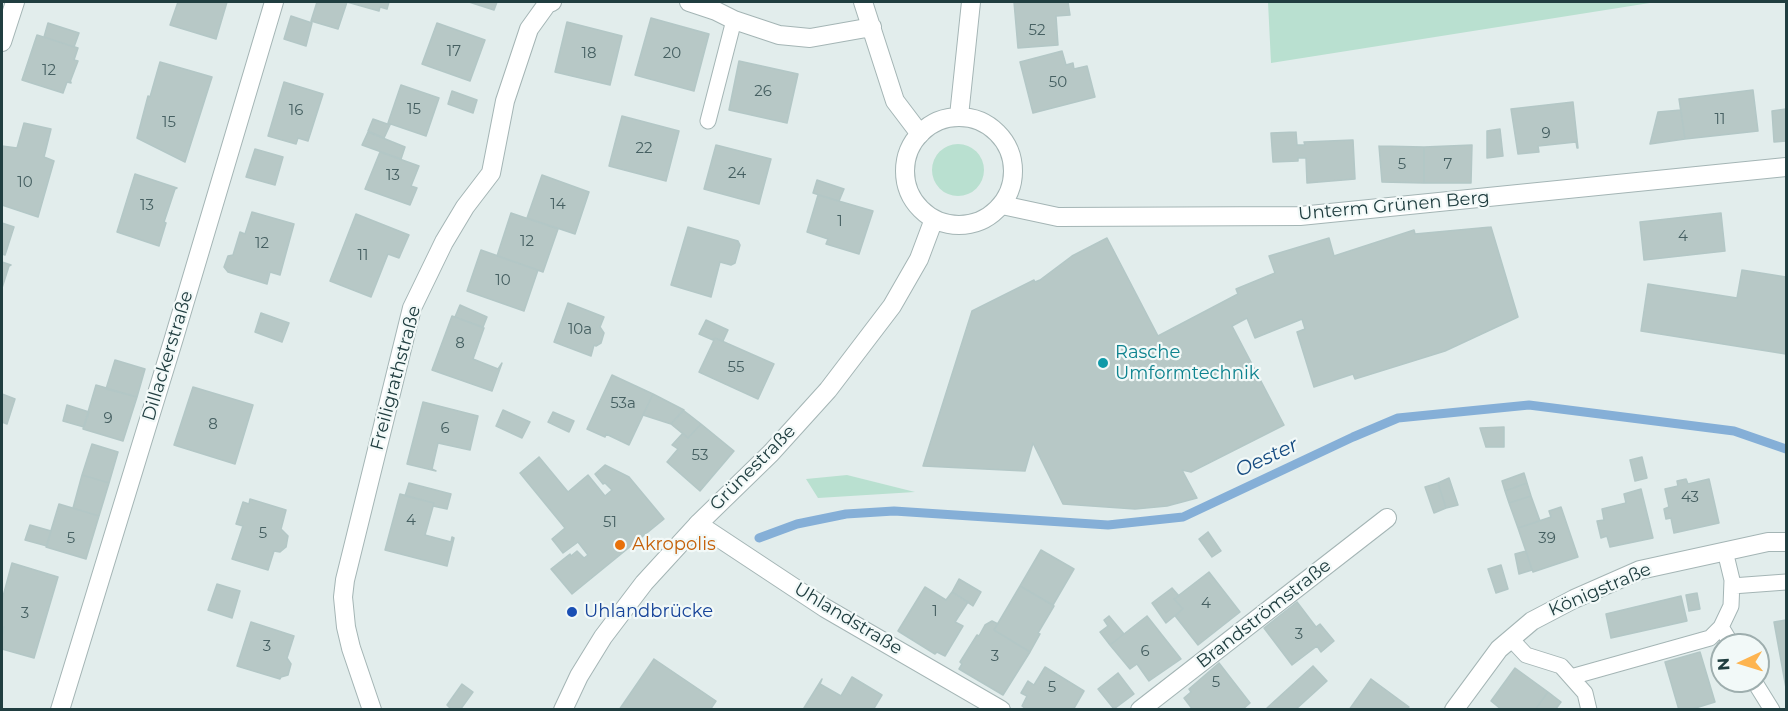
<!DOCTYPE html>
<meta charset="utf-8">
<style>
body{margin:0}
#map{position:relative;width:1788px;height:711px;overflow:hidden;background:#e2edec;font-family:Montserrat,sans-serif}
canvas{display:block}
.frame{position:absolute;inset:0;border:3px solid #203e40;pointer-events:none}
.north{position:absolute;left:1710px;top:633px;width:60px;height:60px;box-sizing:border-box;background:#f2f9f8;border:2px solid #9eaeae;border-radius:50%;rotate:266deg;font-size:16px;font-weight:700;line-height:24px;text-align:center;color:#203e40}
.north::after{content:'';display:block;margin:auto;width:21px;height:27px;background:#fdb450;clip-path:polygon(50% 0,100% 100%,50% 72%,0 100%)}
</style>
<div id="map">
<canvas width="1788" height="711"></canvas>
<div class="frame"></div>
<div class="north">N</div>
</div>
<script>
const context = document.querySelector('canvas').getContext('2d');
context.lineJoin = 'round';
function fill(path, color) { context.fillStyle = color; context.fill(path, 'evenodd'); }
const poly = rows => new Path2D(rows.map(r => 'M' + r).join(''));
function strokePath(path, color, width, dash) { context.strokeStyle = color; context.lineWidth = width; context.lineCap = dash ? 'butt' : 'round'; context.setLineDash(dash || []); context.stroke(path); }
function write(font, color, halo, rows, align = 'center') {
  context.font = font + ' Montserrat,sans-serif'; context.lineWidth = 4.5; context.setLineDash([]); context.textBaseline = 'middle'; context.strokeStyle = halo; context.fillStyle = color; for (const [text, x, y, turn = 0] of rows) {
    context.save(); context.translate(x, y); context.rotate((+turn || 0) * Math.PI / 180); context.textAlign = isNaN(turn) ? turn : align; if (halo) context.strokeText(text, 0, 0); context.fillText(text, 0, 0); context.restore();
  }
}
const green = poly([
 [1268,2,1656,2,1271,63],
 '932 170a26 26 0 1 1 52 0a26 26 0 1 1-52 0Z',
 [847,475,915,492,818,498,806,479]
]);
const stream = poly([
 [759,538,797,524,846,514,894,511,1108,525,1183,517,1353,437,1398,418,1529,405,1734,431,1786,449]
]);
const building = poly([
 [178,2,227,2,216,39,170,25,178,2],
 [317,2,347,2,338,29,311,21,317,2],
 [347,2,389,2,387,9,380,7,379,11,347,2],
 [469,2,497,2,494,10,469,2],
 [1014,2,1068,2,1070,15,1056,16,1058,45,1018,48,1014,2],
 [291,16,312,23,306,46,284,39,291,16],
 [651,18,709,34,694,91,635,75,651,18],
 [567,22,622,36,610,85,555,72,567,22],
 [48,23,79,33,74,47,44,37,48,23],
 [437,23,485,40,470,81,422,64,437,23],
 [37,35,78,48,74,60,78,61,70,82,71,82,71,83,67,82,63,93,22,80,37,35],
 [1062,51,1066,65,1073,63,1074,69,1087,66,1095,97,1033,113,1020,62,1062,51],
 [739,61,798,74,787,123,729,110,739,61],
 [160,62,212,77,185,162,137,138,148,96,150,97,160,62],
 [284,82,323,94,308,141,298,138,296,144,268,136,284,82],
 [401,85,439,98,426,136,388,123,401,85],
 [1753,90,1758,131,1685,139,1679,99,1753,90],
 [452,91,477,100,473,113,448,104,452,91],
 [1573,102,1578,148,1577,148,1576,142,1538,146,1539,152,1518,154,1511,109,1573,102],
 [1786,109,1786,141,1774,142,1772,111,1786,109],
 [1681,110,1685,139,1650,144,1658,112,1681,110],
 [622,116,679,131,666,181,609,166,622,116],
 [373,119,390,125,384,138,368,131,373,119],
 [24,123,51,129,44,157,54,161,38,217,2,205,2,146,17,148,24,123],
 [1500,129,1503,156,1487,158,1487,131,1500,129],
 [368,132,405,147,401,159,362,145,368,132],
 [1296,132,1297,145,1305,145,1304,142,1353,140,1355,179,1307,183,1306,158,1298,158,1298,161,1273,162,1271,133,1296,132],
 [716,145,771,159,759,204,704,189,716,145],
 [1472,145,1471,183,1424,183,1424,147,1472,145],
 [1379,146,1424,147,1424,183,1382,182,1379,146],
 [255,149,283,157,275,185,246,177,255,149],
 [380,152,419,166,411,186,417,188,410,205,365,189,380,152],
 [135,174,177,188,175,189,164,222,166,223,159,246,117,232,135,174],
 [542,175,589,192,575,234,527,218,542,175],
 [817,180,844,189,839,201,813,193,817,180],
 [818,195,873,211,859,254,826,244,828,239,807,232,818,195],
 [252,212,294,224,280,275,270,272,267,284,228,272,224,267,228,256,233,255,240,232,245,234,252,212],
 [511,213,558,229,543,272,497,256,511,213],
 [1721,213,1725,251,1644,260,1640,222,1721,213],
 [356,214,409,235,399,258,388,254,371,297,330,281,356,214],
 [2,223,14,227,5,255,2,254,2,223],
 [688,227,738,241,740,245,735,263,731,265,720,262,711,297,671,285,688,227],
 [1491,227,1518,317,1445,351,1355,379,1353,374,1314,387,1297,332,1305,329,1302,319,1255,338,1247,318,1232,326,1284,425,1191,472,1182,470,1197,498,1167,506,1135,509,1063,504,1033,443,1025,471,923,466,972,311,1034,280,1035,282,1040,280,1072,256,1107,238,1158,336,1238,294,1236,289,1275,273,1269,256,1329,238,1334,256,1414,230,1415,234,1491,227],
 [481,250,538,270,524,311,467,291,481,250],
 [2,262,11,265,9,266,2,288,2,262],
 [1742,270,1786,277,1786,354,1641,331,1648,284,1737,298,1742,270],
 [568,303,604,317,600,327,604,333,601,343,596,346,594,345,591,356,554,342,568,303],
 [460,305,487,317,483,327,455,317,460,305],
 [261,313,289,323,282,342,255,332,261,313],
 [452,316,484,328,473,359,498,369,502,363,492,391,432,370,452,316],
 [706,320,728,330,723,341,715,338,713,340,699,334,706,320],
 [715,338,774,364,758,399,699,372,715,338],
 [115,360,145,369,137,397,106,389,115,360],
 [612,375,653,394,629,445,606,434,605,437,587,429,612,375],
 [96,385,137,397,123,441,83,429,96,385],
 [193,387,253,405,235,464,174,445,193,387],
 [2,394,15,399,7,424,2,422,2,394],
 [653,394,684,410,671,424,643,415,653,394],
 [423,402,478,416,470,450,438,443,432,469,436,471,407,464,423,402],
 [67,405,89,412,84,427,63,421,67,405],
 [503,410,530,422,522,438,496,426,503,410],
 [683,410,701,424,688,438,671,424,683,410],
 [553,412,574,421,569,432,548,422,553,412],
 [701,424,734,451,700,491,667,462,678,449,672,445,683,433,688,438,701,424],
 [1504,427,1504,447,1486,447,1480,428,1504,427],
 [92,444,118,452,109,483,82,475,92,444],
 [539,457,568,492,588,475,605,496,612,490,605,483,603,484,595,474,605,465,629,477,664,519,572,594,551,569,570,554,571,556,577,551,584,558,588,555,578,542,563,553,552,539,565,528,520,473,539,457],
 [1642,457,1647,478,1635,481,1630,460,1642,457],
 [1524,473,1527,483,1505,491,1502,481,1524,473],
 [82,475,109,483,99,516,73,508,82,475],
 [1449,478,1458,505,1446,508,1438,483,1449,478],
 [1686,479,1688,484,1709,479,1719,523,1674,533,1671,518,1666,519,1664,509,1669,507,1665,489,1678,486,1677,481,1686,479],
 [409,483,451,494,447,509,433,506,434,503,405,496,409,483],
 [1438,483,1446,508,1434,513,1425,487,1438,483],
 [1527,483,1531,496,1509,503,1505,491,1527,483],
 [1641,489,1653,538,1610,547,1607,536,1601,538,1597,521,1604,520,1602,509,1626,503,1624,494,1641,489],
 [400,494,434,503,425,535,451,542,452,537,454,538,447,566,385,550,400,494],
 [1531,496,1540,521,1518,528,1509,503,1531,496],
 [250,499,286,510,281,529,288,536,286,547,280,552,274,551,268,570,232,559,243,526,236,524,243,502,249,504,250,499],
 [59,504,99,516,86,559,46,547,59,504],
 [1561,507,1578,557,1533,572,1518,528,1551,517,1549,511,1561,507],
 [30,525,51,531,47,546,25,540,30,525],
 [1208,532,1221,551,1212,557,1199,539,1208,532],
 [1041,550,1074,569,1053,605,1020,586,1041,550],
 [1526,551,1532,570,1519,574,1515,554,1526,551],
 [12,563,58,577,34,658,2,649,2,636,4,627,2,627,2,600,12,563],
 [1501,565,1508,589,1496,593,1488,569,1501,565],
 [1209,572,1240,612,1198,645,1176,617,1175,616,1183,609,1174,599,1209,572],
 [959,579,981,592,973,606,952,592,959,579],
 [217,584,240,591,232,618,208,610,217,584],
 [1020,586,1054,606,1038,633,1040,634,1030,652,994,630,1020,586],
 [925,587,946,600,952,592,968,602,955,622,963,626,945,656,937,652,935,654,898,631,925,587],
 [1172,588,1179,596,1174,599,1183,609,1166,623,1152,603,1172,588],
 [1697,593,1700,609,1689,611,1686,595,1697,593],
 [1681,596,1687,621,1611,638,1606,614,1681,596],
 [1297,602,1316,627,1320,624,1334,641,1321,652,1317,646,1292,665,1264,628,1297,602],
 [1109,616,1124,634,1110,645,1100,632,1108,626,1104,620,1109,616],
 [1147,616,1181,659,1149,681,1137,664,1130,669,1110,645,1147,616],
 [1786,620,1786,688,1774,622,1786,620],
 [992,621,998,624,994,630,1030,652,1003,695,959,669,962,664,960,662,977,635,979,636,985,625,992,621],
 [251,622,294,636,287,658,291,664,288,675,281,677,280,679,237,666,251,622],
 [1700,652,1715,702,1689,710,1679,710,1665,662,1700,652],
 [654,659,716,701,710,710,619,710,654,659],
 [1219,663,1250,703,1242,710,1193,710,1184,698,1191,692,1189,689,1219,663],
 [1313,666,1327,681,1295,710,1268,710,1267,708,1313,666],
 [1045,667,1084,691,1073,710,1027,710,1022,706,1027,696,1021,693,1028,681,1034,685,1045,667],
 [1515,668,1548,692,1535,710,1502,710,1491,701,1515,668],
 [1118,673,1134,694,1114,709,1098,689,1118,673],
 [852,677,882,695,873,710,807,710,804,708,822,679,820,684,841,696,852,677],
 [1371,679,1409,707,1406,710,1349,710,1371,679],
 [462,684,473,692,460,710,452,710,447,705,462,684],
 [1548,692,1561,702,1555,710,1535,710,1548,692]
]);
const service = poly([
 [708,121,734,20],
 [1732,586,1786,582],
 [1721,627,1732,645],
 [1511,639,1526,655,1561,666,1585,693,1589,710],
 [1571,677,1710,638,1721,627,1731,606,1732,580,1725,551],
 [1754,681,1772,710]
]);
const minor = poly([
 [689,2,716,11,734,20,779,35,810,38,872,27],
 [863,2,895,101,920,134],
 [2,42,15,2],
 [1002,205,1058,217,1300,216,1786,167],
 [698,524,825,608,1001,710],
 [60,710,174,338,274,2],
 [372,710,351,648,346,627,343,597,345,580,412,308,444,242,465,207,491,173,505,101,529,29,547,4,552,2],
 [1140,710,1387,518],
 [1454,710,1499,649,1532,621,1574,599,1640,570,1768,542,1786,542]
]);
const tertiary = poly([
 [959,116,971,2],
 '905 171a54 54 0 1 1 108 0a54 54 0 1 1-108 0Z',
 [563,710,579,676,603,637,644,583,698,524,771,453,828,390,892,306,919,259,934,219]
]);
const markers = [
 [1103,363,6,"#0f9aa8"],
 [620,545,6,"#e8710a"],
 [572,612,6,"#1a4fb4"]
];
const numberNames = [
 ["52",1037,31],
 ["17",454,52],
 ["18",589,54],
 ["20",672,54],
 ["12",49,71],
 ["50",1058,83],
 ["26",763,92],
 ["15",414,110],
 ["16",296,111],
 ["11",1720,120],
 ["15",169,123],
 ["9",1546,134],
 ["22",644,149],
 ["5",1402,165],
 ["7",1448,165],
 ["24",737,174],
 ["13",393,176],
 ["10",25,183],
 ["14",558,205],
 ["13",147,206],
 ["1",840,222],
 ["4",1683,237],
 ["12",527,242],
 ["12",262,244],
 ["11",363,256],
 ["10",503,281],
 ["10a",580,330],
 ["8",460,344],
 ["55",736,368],
 ["53a",623,404],
 ["9",108,419],
 ["8",213,425],
 ["6",445,429],
 ["53",700,456],
 ["43",1690,498],
 ["4",411,521],
 ["51",610,523],
 ["5",263,534],
 ["5",71,539],
 ["39",1547,539],
 ["4",1206,604],
 ["1",935,612],
 ["3",25,614],
 ["3",1299,635],
 ["3",267,647],
 ["6",1145,652],
 ["3",995,657],
 ["5",1216,683],
 ["5",1052,688]
];
const streetNames = [
 ["Unterm Grünen Berg",1394,206,-5],
 ["Dillackerstraße",168,356,-73],
 ["Freiligrathstraße",396,378,-75],
 ["Grünestraße",753,468,-45],
 ["Königstraße",1600,590,-23],
 ["Brandströmstraße",1264,614,-38],
 ["Uhlandstraße",848,619,31]
];
const cultureNames = [
 ["Rasche",1115,353],
 ["Umformtechnik",1115,374]
];
const foodNames = [
 ["Akropolis",632,545]
];
const transitNames = [
 ["Uhlandbrücke",584,612]
];
const waterNames = [
 ["Oester",1267,458,-25]
];
fill(green, '#b9e0d0');
strokePath(stream, '#85afd7', 9);
fill(building, '#b7c8c6');
strokePath(building, '#b3c7c6', 1.5);
strokePath(service, '#a4b5b5', 17);
strokePath(minor, '#a4b5b5', 20);
strokePath(tertiary, '#a4b5b5', 20);
strokePath(service, '#fff', 15);
strokePath(minor, '#fff', 18);
strokePath(tertiary, '#fff', 18);
for (const [x, y, r, color] of markers) { const dot = new Path2D(); dot.arc(x, y, r, 0, 2 * Math.PI); context.fillStyle = color; context.fill(dot); strokePath(dot, '#f2f9f8', 2); }
write('15px', '#466062', null, numberNames);
write('18px', '#203e40', '#f2f9f8', streetNames);
write('18px', '#0d838f', '#f2f9f8', cultureNames, 'left');
write('18px', '#c56008', '#f2f9f8', foodNames, 'left');
write('18px', '#164399', '#f2f9f8', transitNames, 'left');
write('italic 20px', '#154b81', '#f2f9f8', waterNames);
</script>
